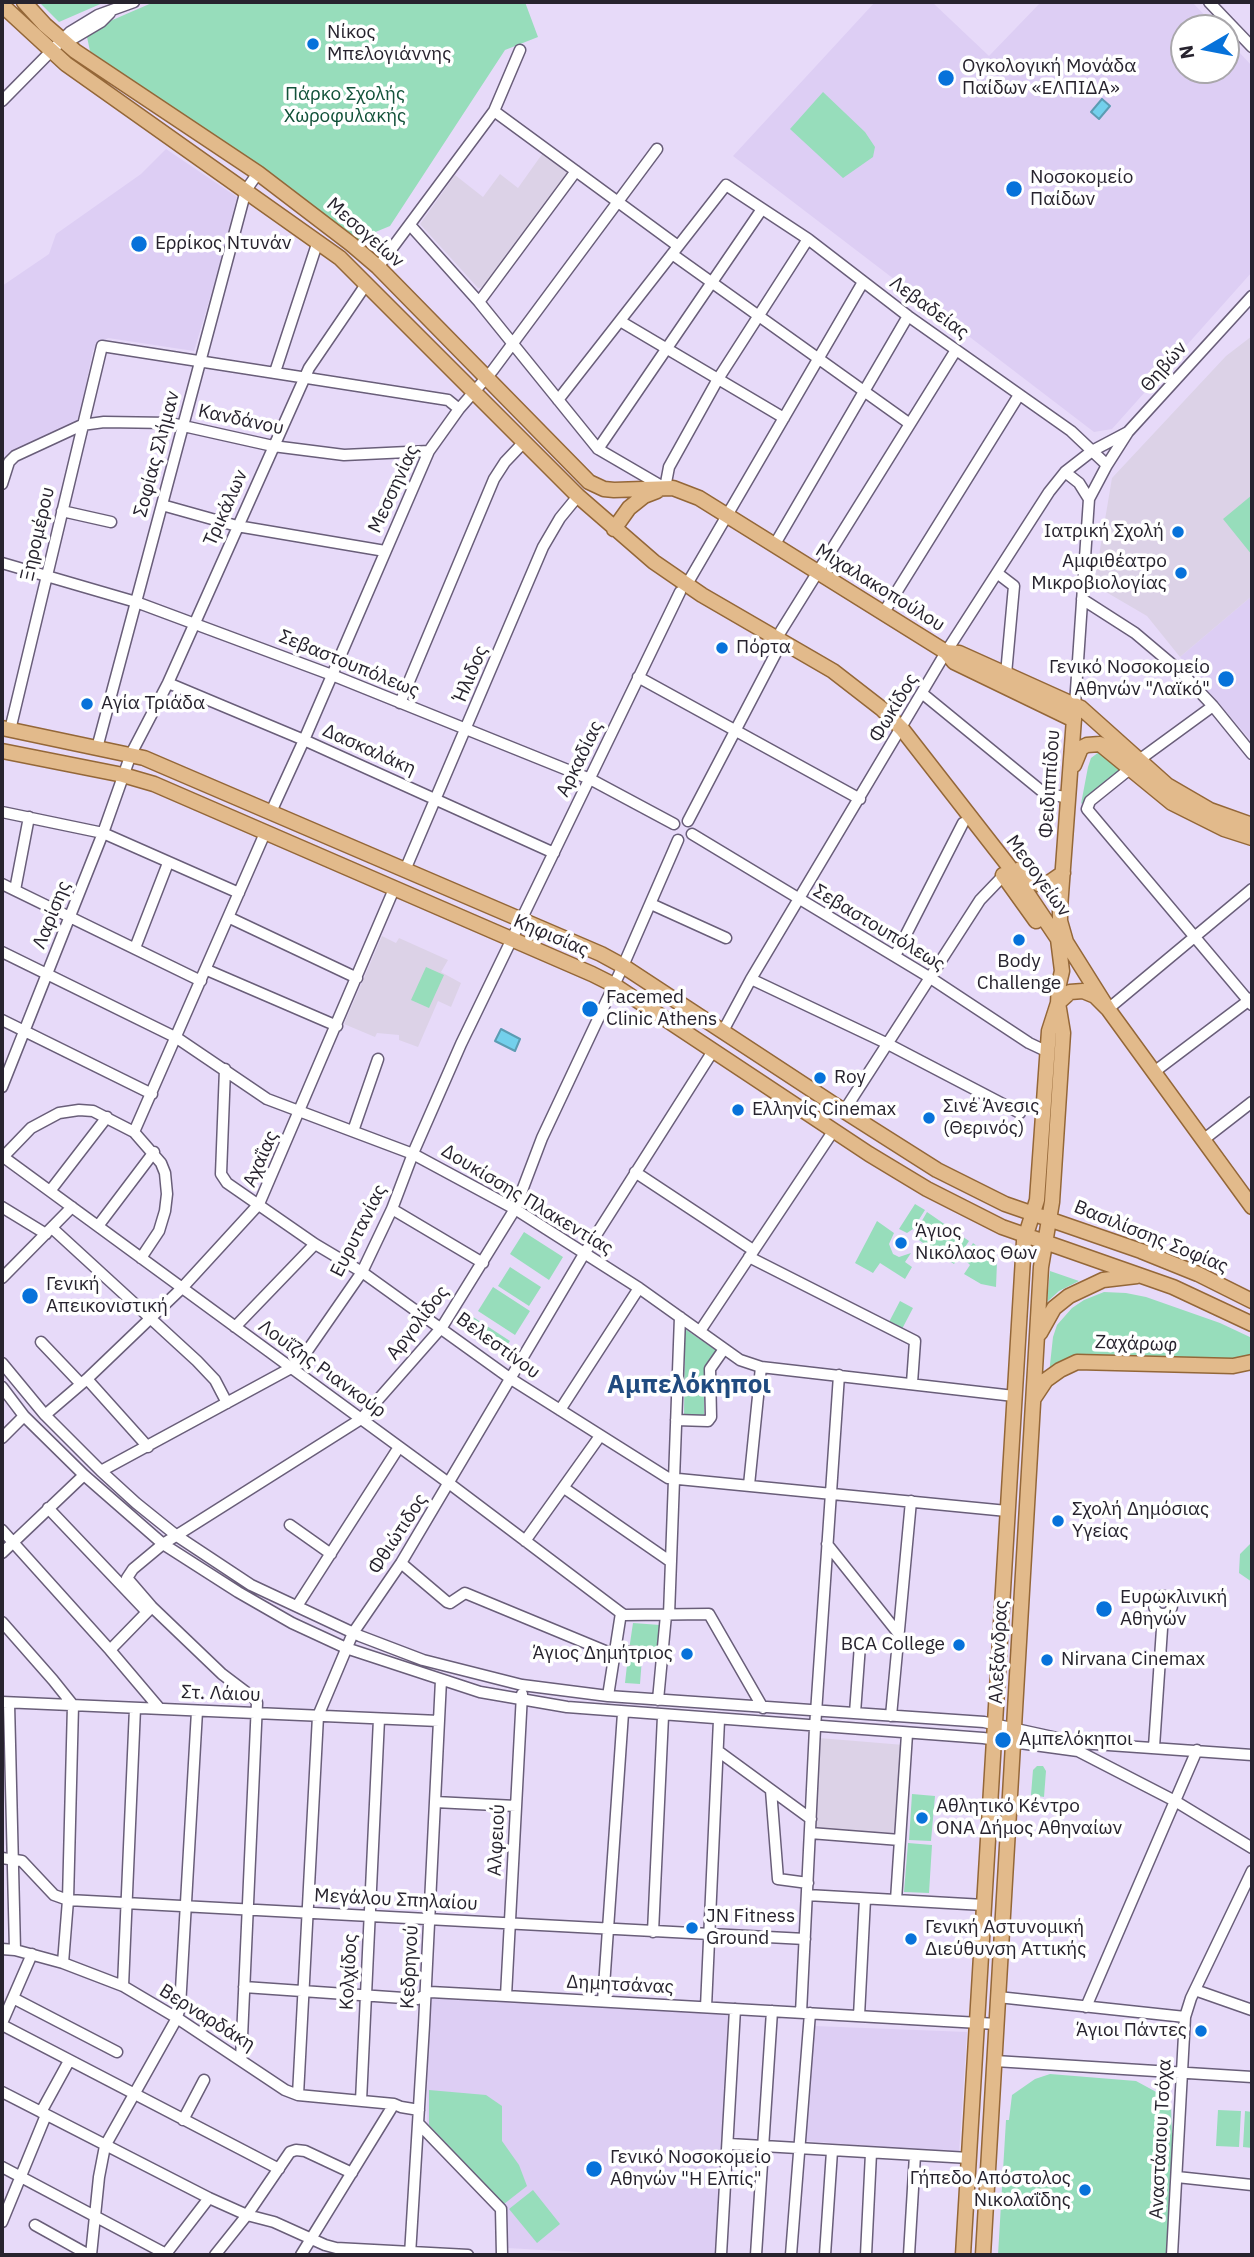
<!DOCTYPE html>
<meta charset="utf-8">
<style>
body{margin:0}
#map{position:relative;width:1254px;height:2257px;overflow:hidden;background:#e7daf9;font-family:"IBM Plex Sans",sans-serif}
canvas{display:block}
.frame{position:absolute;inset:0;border:4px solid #27232e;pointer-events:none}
.north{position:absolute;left:1170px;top:14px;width:70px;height:70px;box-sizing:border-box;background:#fff;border:2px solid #a9a7ab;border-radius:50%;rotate:260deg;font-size:19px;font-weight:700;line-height:28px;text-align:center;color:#27232e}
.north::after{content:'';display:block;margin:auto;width:24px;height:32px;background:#0772da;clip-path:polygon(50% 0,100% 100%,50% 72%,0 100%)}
</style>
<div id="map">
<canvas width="1254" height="2257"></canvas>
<div class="frame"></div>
<div class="north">N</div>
</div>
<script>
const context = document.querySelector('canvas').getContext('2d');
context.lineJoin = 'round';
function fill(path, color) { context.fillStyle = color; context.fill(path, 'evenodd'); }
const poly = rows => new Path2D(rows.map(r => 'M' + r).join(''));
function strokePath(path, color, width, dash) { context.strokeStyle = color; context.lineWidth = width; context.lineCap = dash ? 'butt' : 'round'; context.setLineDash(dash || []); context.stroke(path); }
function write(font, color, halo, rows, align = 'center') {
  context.font = font + ' "IBM Plex Sans",sans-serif'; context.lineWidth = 7; context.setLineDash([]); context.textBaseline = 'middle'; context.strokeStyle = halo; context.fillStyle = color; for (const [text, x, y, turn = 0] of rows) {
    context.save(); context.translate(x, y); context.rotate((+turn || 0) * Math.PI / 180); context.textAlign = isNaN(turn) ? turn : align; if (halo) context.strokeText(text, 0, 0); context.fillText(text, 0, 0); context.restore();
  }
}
const built = poly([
 [875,2,932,2,989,56,1041,2,1192,2,1217,28,1184,28,1184,70,1226,70,1226,38,1252,66,1252,272,1112,429,1094,432,733,156],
 [166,149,237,197,217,275,194,351,108,338,93,350,79,420,6,459,2,472,2,286,49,254,56,234,141,174],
 [1252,596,1252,742,1180,657],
 [428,1998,730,2013,715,2255,630,2255,507,2248,507,2212,427,2126],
 [814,2026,967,2032,959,2153,806,2141]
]);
const education = poly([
 [545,150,573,170,485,287,478,288,420,224,455,175,483,197,500,174,518,188],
 [1252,336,1252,596,1180,657,1147,616,1094,585,1112,478,1226,356],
 [382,936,396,943,399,938,448,960,441,972,461,983,451,1007,438,1001,418,1047,399,1040,399,1035,377,1033,375,1037,344,1024],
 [819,1738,904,1745,898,1838,814,1831]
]);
const green = poly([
 [39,2,105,2,59,22],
 [154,2,525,2,538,37,505,50,390,226,356,240,90,51,87,37,94,28],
 [823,92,865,132,875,147,873,157,843,178,790,129],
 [1252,495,1252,555,1223,519],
 [1099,752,1125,768,1081,804,1088,767,1091,758],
 [426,967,444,975,429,1008,411,1000],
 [915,1204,925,1210,913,1229,907,1233,899,1229],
 [927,1212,969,1241,954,1264,913,1236],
 [877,1221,894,1233,889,1244,893,1254,899,1257,911,1253,905,1262,912,1267,905,1279,880,1263,873,1273,855,1263],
 [524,1232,563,1257,549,1280,510,1254],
 [973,1243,997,1262,996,1287,981,1284,964,1274,970,1265,966,1261,970,1255,968,1252],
 [510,1267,541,1287,529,1306,498,1286],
 [1050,1271,1079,1281,1059,1291,1047,1302],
 [493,1287,530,1311,515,1335,478,1311],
 [1104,1292,1126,1293,1146,1297,1220,1323,1252,1338,1252,1358,1242,1360,1120,1356,1067,1358,1049,1374,1053,1337,1057,1325,1072,1308,1084,1300],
 [900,1301,913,1308,902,1329,889,1322],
 [467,1313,510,1341,501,1354,458,1326],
 [685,1329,717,1351,704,1367,704,1418,684,1417],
 [1252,1542,1252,1582,1239,1573,1240,1554],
 [633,1623,660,1625,657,1648,647,1647,643,1651,629,1650],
 [628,1656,642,1658,640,1684,625,1683],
 [1037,1766,1043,1766,1046,1771,1044,1797,1031,1795,1033,1770],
 [912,1794,935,1796,931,1841,909,1840],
 [908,1843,932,1845,929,1893,904,1892],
 [1050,2074,1136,2081,1160,2094,1171,2106,1172,2133,1175,2133,1168,2255,998,2255,1006,2120,1009,2120,1012,2095,1035,2079],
 [429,2090,486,2095,502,2106,502,2141,519,2165,527,2186,504,2204,429,2125],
 [1218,2110,1241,2111,1239,2147,1216,2146],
 [1245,2111,1252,2112,1252,2148,1243,2147],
 [533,2190,560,2224,537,2243,509,2209]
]);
const water = poly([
 [1102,99,1110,106,1099,119,1091,112,1102,99],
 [501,1029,520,1039,515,1051,495,1041,501,1029]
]);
const minor = poly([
 [1209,2,1252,47],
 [62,41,74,38,101,22,110,13],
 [2,101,70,32,98,15,134,2],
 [494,111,678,246],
 [410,225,479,302,598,449,665,488,669,467,718,379,808,239],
 [672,254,910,424],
 [378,267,494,111,520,50],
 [479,302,576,171],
 [620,321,784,418],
 [275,372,318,241],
 [558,400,726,185,808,239,908,316,1071,431,1107,465],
 [598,449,762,209],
 [1065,472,1079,483,1089,499],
 [2,484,9,462,15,456,82,425,104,422,170,423,273,446,344,455,429,451],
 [162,505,237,526,385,551],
 [62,511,111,522],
 [775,544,908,316],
 [2,563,136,602,332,675,590,779,674,824],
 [997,573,1014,586,1006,674],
 [690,579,863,282],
 [1082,599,1135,633,1180,671,1213,706,1252,754],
 [884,612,1019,395],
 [781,631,956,350],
 [638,677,860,799],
 [168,683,304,740,554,853],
 [923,694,1044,793,1069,798],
 [400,703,494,479,505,462,524,442],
 [1075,705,1089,499,1107,465,1128,432,1252,296],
 [10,730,102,346,448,400,459,409],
 [97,748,246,190,258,173],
 [1139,760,1213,706],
 [1131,768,1090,801,1087,809,1252,1005],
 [2,812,103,833,239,893],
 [271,812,304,740,429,451,459,409,493,370,657,149],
 [688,821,778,649],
 [692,834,929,977,1029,1043,1048,1052],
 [405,870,543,547,560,518,578,496],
 [2,884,201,981],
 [15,890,29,817],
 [651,904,726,938],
 [230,918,357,978],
 [135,948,168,863],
 [2,952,177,1038,267,1099,413,1154,515,1209,639,1288,740,1360,761,1367,1014,1396],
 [895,956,963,823],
 [207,970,337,1026],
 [751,979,886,1043,1020,1113],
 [1108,1009,1252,889],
 [2,1020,152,1094],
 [723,1031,751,979,946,652,1049,492,1065,472,1092,451,1128,432],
 [225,1069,221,1174,227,1183,315,1244,362,1272,511,1379,668,1478,1007,1511],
 [1154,1072,1252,998],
 [2,1087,103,833,131,754,168,683,309,368,367,283],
 [844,1111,980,900,1004,875],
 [353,1131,378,1059],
 [134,1132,265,833],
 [1203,1140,1252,1102],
 [2,1156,450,1484,621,1613,624,1615,709,1614,763,1708],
 [3,1157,31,1128,59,1113,79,1110,93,1111,134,1132,161,1163,165,1173,167,1194,165,1211,159,1231,141,1258],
 [635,1172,753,1250],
 [50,1191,107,1117],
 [2,1207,46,1234],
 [392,1209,483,1263],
 [98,1226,154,1152],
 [52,1228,197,1361,215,1380,227,1403],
 [749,1257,915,1341,912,1383],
 [2,1278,72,1207],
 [235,1327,315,1244],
 [700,1331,834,1130],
 [41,1342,81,1384],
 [2,1363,45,1415,101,1471,136,1503,177,1536,251,1585,360,1636,423,1660,522,1685,608,1696,984,1722,1080,1743,1252,1755],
 [87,1379,148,1447],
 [2,1387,24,1416,84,1475,163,1544,238,1592,292,1623,346,1648,480,1692,567,1707,983,1738,1078,1751,1175,1801,1252,1848],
 [560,1410,639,1288],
 [45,1415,87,1379,182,1288,259,1204,394,889],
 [676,1420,708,1421,711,1417,710,1369,724,1349],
 [2,1438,24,1416],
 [101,1471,291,1368,303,1357,362,1272,392,1209,414,1151,461,1044,680,592],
 [749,1485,761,1367],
 [564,1488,671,1562],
 [48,1508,147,1612],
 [290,1525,331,1554],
 [2,1530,110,1650,160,1709],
 [525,1541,600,1436],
 [827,1544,898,1633],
 [2,1553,84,1475],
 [401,1563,447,1602,450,1603,465,1593,615,1655],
 '1154 1605a9 9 0 1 1 18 0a9 9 0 1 1-18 0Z',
 [297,1606,399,1447],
 [669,1615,680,1317],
 [2,1622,53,1680,73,1705],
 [110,1650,150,1609],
 [616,1650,662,1656],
 [608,1696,621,1613],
 [658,1700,666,1615],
 [2,1702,439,1721],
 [9,1703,15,1950],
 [855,1713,860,1645],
 [891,1716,911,1501],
 [1154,1747,1163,1614],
 [718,1751,811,1819],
 [771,1790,778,1879,808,1883],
 [435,1802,516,1806],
 [810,1833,900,1840],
 [2,1858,22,1861,54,1895,68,1900,805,1939],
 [807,1895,984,1905],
 [896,1900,907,1734],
 [653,1932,663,1716],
 [2,1949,15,1950,63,1963,123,1986,177,2018,285,2090,298,2095,394,2104,401,2107,419,2110],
 [63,1963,68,1900,73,1705],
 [123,1986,135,1708],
 [244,1987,418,1999,430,1992,506,1996,997,2024],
 [1195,1990,1252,2010],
 [506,1996,522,1694],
 [998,1997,1185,2017],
 [13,1998,117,2052],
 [603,2001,623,1713],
 [706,2007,719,1720],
 [1086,2007,1197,1750],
 [801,2013,815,1728,839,1375],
 [859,2016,865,1899],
 [2,2023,32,1954],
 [2,2025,279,2169],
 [241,2060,257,1703,255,1699,222,1674,152,1607,127,1578,133,1569,163,1544,361,1419,442,1327,515,1209,542,1138,623,966,678,840],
 [995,2061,1252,2077],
 [2,2092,209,2198,247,2215,274,2222,325,2245,336,2248,468,2255],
 [298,2095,318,1716,353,1633,401,1563,584,1254,713,1051],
 [361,2101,379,1719],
 [41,2112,69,2061],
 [183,2120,204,2080],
 [418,2123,501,2209,502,2255],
 [729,2144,969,2158],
 [2,2167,166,2254],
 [1177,2177,1252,2185],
 [2,2222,46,2115],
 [35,2225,89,2255],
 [91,2255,99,2177,105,2146,177,2018,180,2007,197,1711],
 [165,2255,209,2198],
 [215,2255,247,2215,290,2152,296,2150,305,2151,352,2173],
 [301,2255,394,2104],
 [410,2255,424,2025,441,1680],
 [721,2255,735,2009],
 [756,2255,772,2011],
 [791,2255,810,2013],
 [825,2255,832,2151],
 [866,2255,871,2153],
 [909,2255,915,2155],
 [1172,2255,1185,2017,1191,1998,1252,1871]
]);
const major = poly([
 [24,2,45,25,75,51,258,173,351,244,378,267,589,482,604,489,614,490,673,488,699,498,946,652,959,653,1081,708,1167,785,1210,810,1252,825],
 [2,5,66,64,340,258,578,496,654,562,702,595,833,671,882,709,902,729,1011,869,1058,939,1062,971,1059,984,1058,1003,1063,1033,1052,1202,1041,1267,983,2255],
 [614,529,629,508,644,496,657,491],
 [946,652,954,662,1074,720],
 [1075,705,1060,908,1060,921,1066,942,1108,1009,1252,1207],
 [2,728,144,758,601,954,623,966,844,1111,937,1170,1005,1204,1141,1251,1198,1274,1252,1301],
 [2,751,123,775,154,784,592,974,614,985,869,1154,927,1189,1002,1227,1173,1287,1252,1324],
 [1074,765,1081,748,1087,745,1100,744,1172,803,1224,829,1252,838],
 [1020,869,1026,877,1039,884,1050,882,1063,873],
 [1003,875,1036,921],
 [1040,1333,1054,1308,1069,1296,1103,1280,1137,1276],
 [1034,1398,1046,1380,1060,1370,1077,1362,1233,1366,1252,1362],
 [963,2255,1024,1241,1037,1200,1049,1031,1058,1003,1070,992,1083,991,1095,996,1108,1009]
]);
const markers = [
 [313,44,7,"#0772da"],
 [946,78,9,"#0772da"],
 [1014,189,9,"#0772da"],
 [139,244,9,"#0772da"],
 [1178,532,7,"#0772da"],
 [1181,573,7,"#0772da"],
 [722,648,7,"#0772da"],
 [1226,679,9,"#0772da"],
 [87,704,7,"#0772da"],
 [1019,940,7,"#0772da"],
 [590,1009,9,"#0772da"],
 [820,1078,7,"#0772da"],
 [738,1110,7,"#0772da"],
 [929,1118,7,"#0772da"],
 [901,1243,7,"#0772da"],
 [30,1296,9,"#0772da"],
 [1058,1521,7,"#0772da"],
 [1104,1609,9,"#0772da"],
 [959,1645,7,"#0772da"],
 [687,1654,7,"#0772da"],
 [1047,1660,7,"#0772da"],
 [1003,1740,9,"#0772da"],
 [922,1818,7,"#0772da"],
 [692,1928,7,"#0772da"],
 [911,1939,7,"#0772da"],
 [1201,2031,7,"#0772da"],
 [594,2169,9,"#0772da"],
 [1085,2190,7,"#0772da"]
];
const poiNames = [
 ["Νίκος",327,33],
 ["Μπελογιάννης",327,55],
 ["Ογκολογική Μονάδα",962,67],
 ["Παίδων «ΕΛΠΙΔΑ»",962,89],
 ["Νοσοκομείο",1030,178],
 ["Παίδων",1030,200],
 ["Ερρίκος Ντυνάν",155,244],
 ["Ιατρική Σχολή",1164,532,"right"],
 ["Αμφιθέατρο",1167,562,"right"],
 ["Μικροβιολογίας",1167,584,"right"],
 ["Πόρτα",736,648],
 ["Γενικό Νοσοκομείο",1210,668,"right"],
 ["Αθηνών \"Λαϊκό\"",1210,690,"right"],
 ["Αγία Τριάδα",101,704],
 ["Body",1019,962,"center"],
 ["Challenge",1019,984,"center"],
 ["Facemed",606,998],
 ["Clinic Athens",606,1020],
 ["Roy",834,1078],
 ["Σινέ Άνεσις",943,1107],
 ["(Θερινός)",943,1129],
 ["Ελληνίς Cinemax",752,1110],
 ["Άγιος",915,1232],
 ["Νικόλαος Θων",915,1254],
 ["Γενική",46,1285],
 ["Απεικονιστική",46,1307],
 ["Σχολή Δημόσιας",1072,1510],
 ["Υγείας",1072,1532],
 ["Ευρωκλινική",1120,1598],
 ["Αθηνών",1120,1620],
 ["BCA College",945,1645,"right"],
 ["Άγιος Δημήτριος",673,1654,"right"],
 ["Nirvana Cinemax",1061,1660],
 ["Αμπελόκηποι",1019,1740],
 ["Αθλητικό Κέντρο",936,1807],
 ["ΟΝΑ Δήμος Αθηναίων",936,1829],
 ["JN Fitness",706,1917],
 ["Ground",706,1939],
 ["Γενική Αστυνομική",925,1928],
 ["Διεύθυνση Αττικής",925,1950],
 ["Άγιοι Πάντες",1187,2031,"right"],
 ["Γενικό Νοσοκομείο",610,2158],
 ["Αθηνών \"Η Ελπίς\"",610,2180],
 ["Γήπεδο Απόστολος",1071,2179,"right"],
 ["Νικολαΐδης",1071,2201,"right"]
];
const parkNames = [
 ["Πάρκο Σχολής",345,95],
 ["Χωροφυλακής",345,117]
];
const streetNames = [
 ["Μεσογείων",365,233,41],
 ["Λεβαδείας",929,308,36],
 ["Θηβών",1164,367,-49],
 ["Κανδάνου",241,420,12],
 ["Σοφίας Σλήμαν",157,454,-75],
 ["Μεσσηνίας",394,489,-65],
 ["Τρικάλων",226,508,-66],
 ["Ξηρομέρου",38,534,-77],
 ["Μιχαλακοπούλου",880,588,32],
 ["Σεβαστουπόλεως",349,664,22],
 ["Ήλιδος",471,674,-67],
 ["Φωκίδος",894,708,-59],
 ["Δασκαλάκη",369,750,24],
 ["Αρκαδίας",580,759,-64],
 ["Φειδιππίδου",1050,784,-86],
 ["Μεσογείων",1038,876,54],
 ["Λαρίσης",52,915,-68],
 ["Σεβαστουπόλεως",879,928,31],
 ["Κηφισίας",551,936,23],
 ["Αχαΐας",261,1159,-66],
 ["Δουκίσσης Πλακεντίας",527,1200,31],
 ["Ευρυτανίας",359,1231,-63],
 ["Βασιλίσσης Σοφίας",1151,1237,22],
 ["Αργολίδος",418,1323,-52],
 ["Ζαχάρωφ",1136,1344,2],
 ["Βελεστίνου",498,1346,36],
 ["Λουΐζης Ριανκούρ",322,1369,36],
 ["Φθιώτιδος",398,1534,-57],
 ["Αλεξάνδρας",999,1652,-87],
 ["Στ. Λάιου",221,1694,2],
 ["Αλφειού",497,1840,-87],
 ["Μεγάλου Σπηλαίου",396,1900,3],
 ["Κεδρηνού",410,1967,-87],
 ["Κολχίδος",349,1972,-87],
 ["Δημητσάνας",620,1985,3],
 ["Βερναρδάκη",207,2018,32],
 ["Αναστάσιου Τσόχα",1161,2139,-87]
];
const districtNames = [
 ["Αμπελόκηποι",689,1385]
];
fill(built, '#ddcef4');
fill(education, '#dcd2e7');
fill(green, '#97ddbb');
fill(water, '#73d0ec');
strokePath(water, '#5c9cb3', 2);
strokePath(minor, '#695e79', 13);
strokePath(major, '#946738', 17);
strokePath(minor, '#fff', 10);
strokePath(major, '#e2ba8b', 14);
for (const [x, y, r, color] of markers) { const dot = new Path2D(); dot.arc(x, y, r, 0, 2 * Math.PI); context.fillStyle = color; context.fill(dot); strokePath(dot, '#fff', 2.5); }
write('19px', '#27232e', '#fff', poiNames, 'left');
write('19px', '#13523a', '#fff', parkNames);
write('19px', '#27232e', '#fff', streetNames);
write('bold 26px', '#204b80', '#fff', districtNames);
</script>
